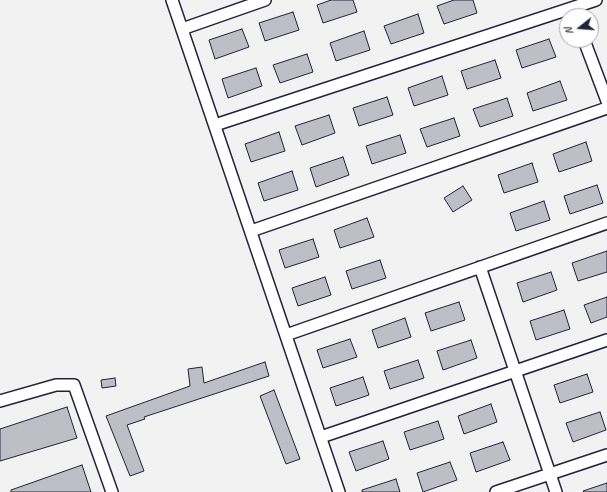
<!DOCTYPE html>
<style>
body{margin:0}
#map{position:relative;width:607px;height:492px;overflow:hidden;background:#f2f2f3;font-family:Caveat,sans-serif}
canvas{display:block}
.north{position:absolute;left:559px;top:8px;width:40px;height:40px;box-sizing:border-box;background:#fff;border:1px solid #a7a7b1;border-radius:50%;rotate:253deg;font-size:11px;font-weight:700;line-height:16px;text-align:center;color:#22223b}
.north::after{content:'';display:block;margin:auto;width:14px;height:18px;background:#22223b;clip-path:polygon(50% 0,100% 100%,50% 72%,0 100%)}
</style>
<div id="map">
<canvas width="607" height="492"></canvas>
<div class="north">N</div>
</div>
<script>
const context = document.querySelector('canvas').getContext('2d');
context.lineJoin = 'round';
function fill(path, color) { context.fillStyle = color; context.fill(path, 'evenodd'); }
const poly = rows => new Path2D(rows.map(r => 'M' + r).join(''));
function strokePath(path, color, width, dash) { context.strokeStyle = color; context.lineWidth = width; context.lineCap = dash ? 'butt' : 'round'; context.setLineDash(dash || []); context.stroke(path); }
const building = poly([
 [331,0,353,0,357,12,323,23,317,5,331,0],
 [454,0,473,0,477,13,444,24,437,6,454,0],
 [293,12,299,30,265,41,259,23,293,12],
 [418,14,424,33,391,44,384,26,418,14],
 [242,29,249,47,215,59,209,40,242,29],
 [364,31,370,50,336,61,330,43,364,31],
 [549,39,556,57,522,68,516,50,549,39],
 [307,54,313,72,280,83,273,65,307,54],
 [495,60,501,78,467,89,461,71,495,60],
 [256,68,262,86,228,98,222,79,256,68],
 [442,76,448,95,414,106,408,88,442,76],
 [560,81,567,100,533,111,527,93,560,81],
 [387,97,393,115,359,126,353,108,387,97],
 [507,98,513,116,480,127,473,109,507,98],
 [329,115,335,133,302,145,295,126,329,115],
 [454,118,460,136,427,147,420,129,454,118],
 [279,132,285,151,251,162,245,144,279,132],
 [400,135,406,153,372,164,366,146,400,135],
 [586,142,592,161,559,172,553,154,586,142],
 [343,157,349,175,316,187,310,168,343,157],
 [532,163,538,182,504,193,498,175,532,163],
 [292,171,298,190,264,201,258,183,292,171],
 [597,185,603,203,570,214,564,196,597,185],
 [463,186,472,200,453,212,444,198,463,186],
 [544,201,550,220,516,231,510,213,544,201],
 [367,218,374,237,340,248,334,230,367,218],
 [313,239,319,257,285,268,279,250,313,239],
 [607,251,607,272,578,281,572,263,607,251],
 [380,260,386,278,352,289,346,271,380,260],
 [551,272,557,290,523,302,517,283,551,272],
 [325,277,331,295,298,306,292,288,325,277],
 [607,297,607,317,591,323,584,305,607,297],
 [459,302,465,320,431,331,425,313,459,302],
 [564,310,570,329,536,340,530,321,564,310],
 [405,318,411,337,378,348,372,330,405,318],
 [350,339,357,357,323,368,317,350,350,339],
 [471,340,477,358,443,370,437,351,471,340],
 [418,360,424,378,390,389,384,371,418,360],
 [265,362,269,376,144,417,145,419,127,425,144,471,130,476,106,416,190,386,188,369,202,367,204,383,265,362],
 [587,374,593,392,560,403,554,385,587,374],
 [363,377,369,395,336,406,330,388,363,377],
 [115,378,116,386,102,388,101,380,115,378],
 [274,390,300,459,286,464,260,396,274,390],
 [491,404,497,422,464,434,458,416,491,404],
 [67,407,77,438,0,461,0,429,67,407],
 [600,412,606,430,573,442,566,423,600,412],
 [438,421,444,439,410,450,404,432,438,421],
 [383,441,389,459,356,471,349,452,383,441],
 [503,442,510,460,476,472,470,453,503,442],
 [450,462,457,480,423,492,417,473,450,462],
 [82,465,91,492,11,492,11,490,82,465],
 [396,479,400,492,362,492,362,490,396,479],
 [607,483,607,492,584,492,583,491,607,483]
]);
const street = poly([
 [172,0,339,492],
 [182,29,265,0],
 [584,40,607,101],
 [215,125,596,0],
 [251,231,607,108],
 [480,267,556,492],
 [286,335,607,223],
 [0,401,56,385,74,385,112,492],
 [321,437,607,340],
 [496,492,607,455]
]);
fill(building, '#bebec6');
strokePath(building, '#22223b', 1);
strokePath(street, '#22223b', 14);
strokePath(street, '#fff', 11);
</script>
